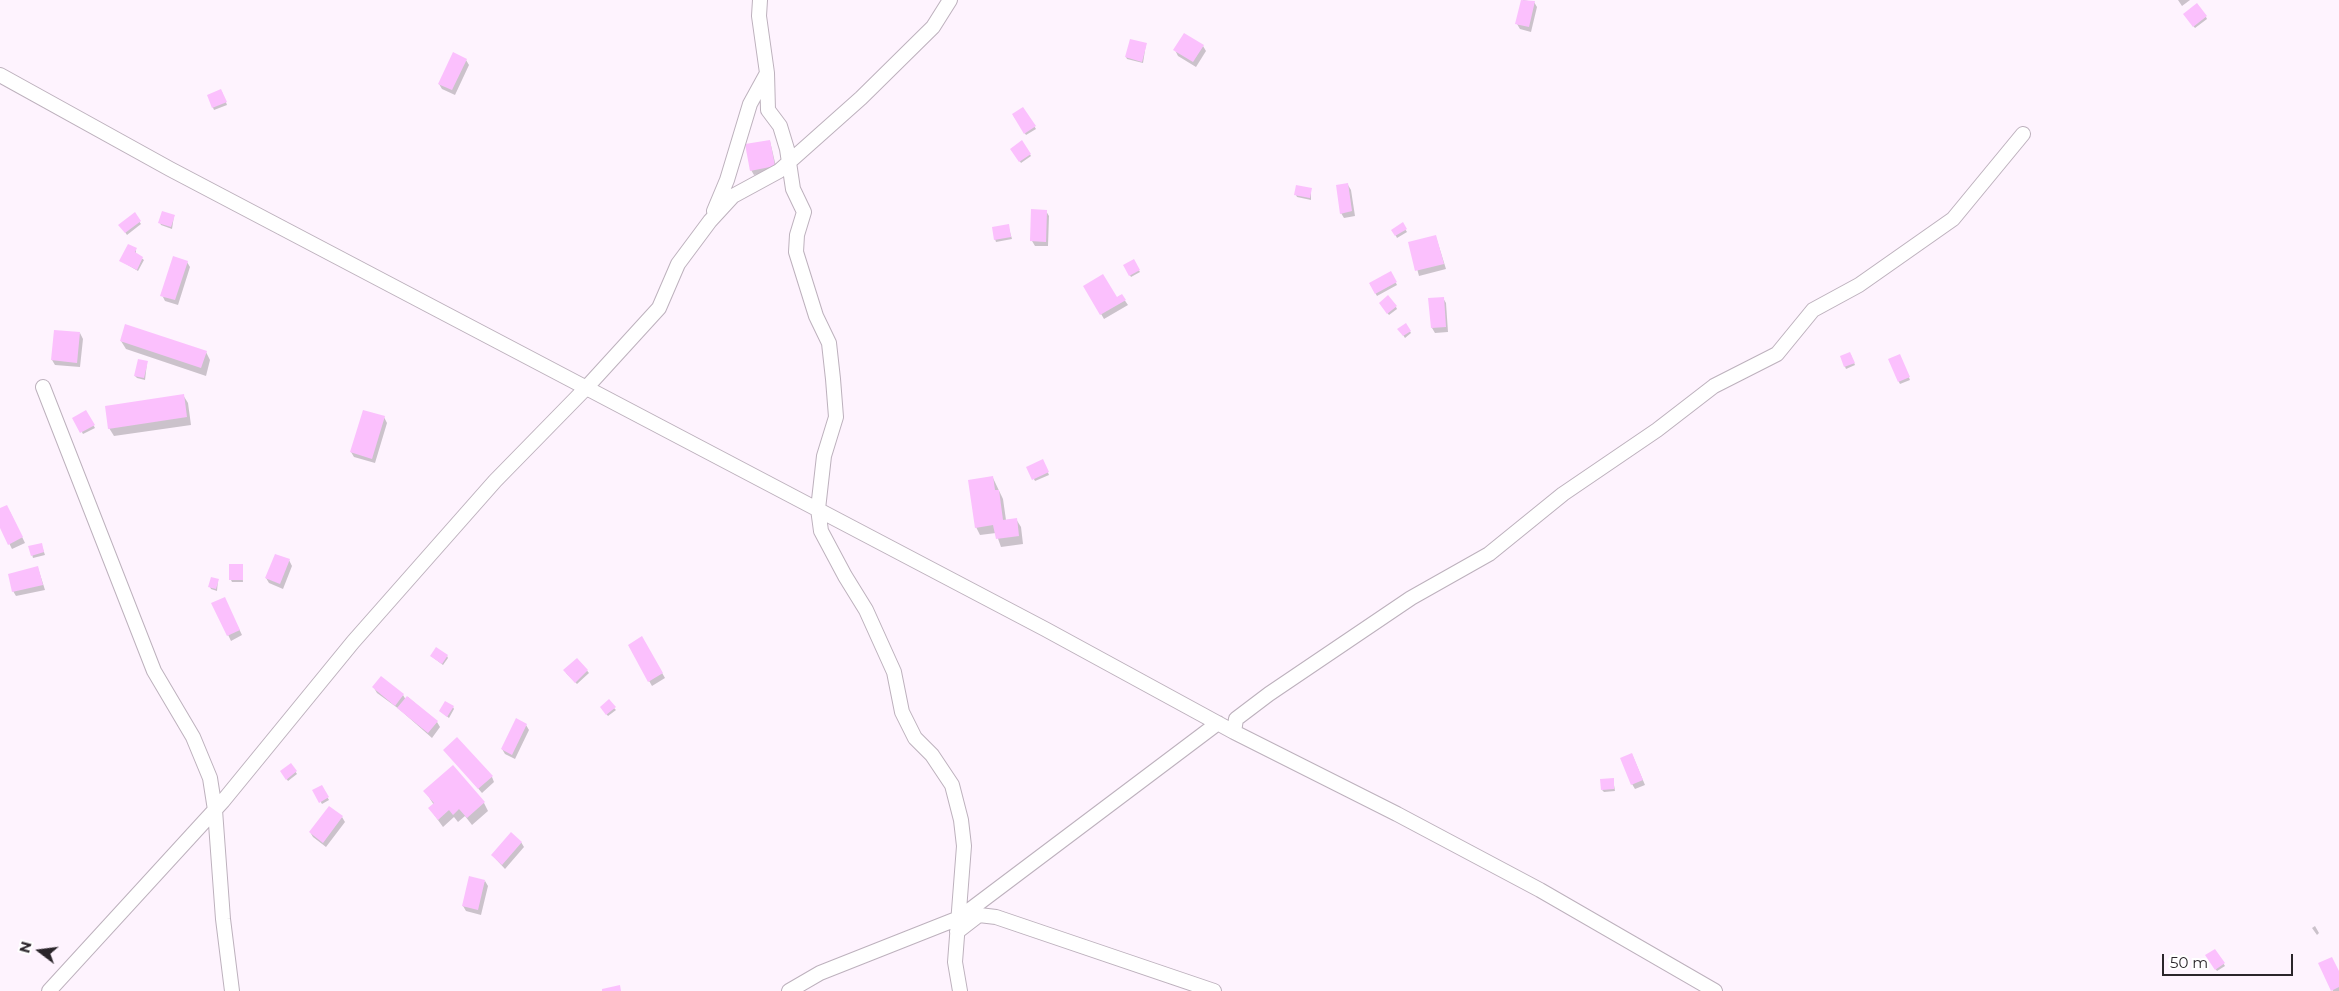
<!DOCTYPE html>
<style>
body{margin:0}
#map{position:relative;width:2339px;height:991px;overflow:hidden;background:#fef3fe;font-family:Montserrat,sans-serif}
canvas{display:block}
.north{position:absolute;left:15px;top:926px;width:50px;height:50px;-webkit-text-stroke:4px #fff;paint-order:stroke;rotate:285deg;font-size:14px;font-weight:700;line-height:20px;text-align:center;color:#2a252a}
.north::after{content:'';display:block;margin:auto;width:18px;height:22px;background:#2a252a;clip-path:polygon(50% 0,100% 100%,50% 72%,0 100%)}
.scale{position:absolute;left:2162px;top:954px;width:131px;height:22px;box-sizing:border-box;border:2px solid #2a252a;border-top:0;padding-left:6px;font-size:15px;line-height:18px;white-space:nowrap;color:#2a252a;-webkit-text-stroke:4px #fff;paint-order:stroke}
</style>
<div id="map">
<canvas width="2339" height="991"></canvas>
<div class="north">N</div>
<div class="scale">50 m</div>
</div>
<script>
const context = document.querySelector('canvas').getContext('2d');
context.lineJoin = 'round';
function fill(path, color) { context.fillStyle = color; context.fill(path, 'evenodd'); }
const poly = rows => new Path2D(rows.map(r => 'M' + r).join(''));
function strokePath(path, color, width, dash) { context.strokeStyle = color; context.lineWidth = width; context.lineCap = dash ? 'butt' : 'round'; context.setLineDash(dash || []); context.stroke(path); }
const shadow = poly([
 [1523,0,1534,2,1537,7,1531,32,1520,29,1517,24],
 [2178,0,2190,0,2182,6],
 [2186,17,2206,17,2207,19,2195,28],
 [1146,44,1143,63,1127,59,1126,57],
 [1203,46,1206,51,1196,67,1178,56,1175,50],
 [466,60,469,65,455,95,442,89,439,84],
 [222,92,227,105,214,110,208,96],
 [1023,108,1036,129,1026,135,1013,115],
 [770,141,777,171,754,175,751,170],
 [1022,142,1031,156,1021,163,1012,149],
 [1348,185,1351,190,1355,216,1344,218,1341,213],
 [1311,189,1311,200,1297,197,1296,195],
 [1046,211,1049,216,1048,246,1035,246,1032,241],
 [134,214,141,224,127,235,120,225],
 [174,216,172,229,161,225,160,223],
 [1402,224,1407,232,1397,238,1393,230],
 [1008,225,1012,239,996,242,995,239],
 [1436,237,1446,269,1419,276,1410,243],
 [136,249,136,254,144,260,138,271,121,261],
 [1133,261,1140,272,1131,277,1125,266],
 [187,262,190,267,178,305,165,301,162,295],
 [1391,273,1397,285,1377,296,1370,284],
 [1085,286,1116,298,1121,295,1128,305,1104,319],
 [1443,298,1446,303,1448,332,1435,333,1432,328],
 [1381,305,1396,307,1397,309,1389,315],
 [1406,325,1411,333,1405,338,1399,329],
 [80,333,83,339,80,367,55,365,52,360],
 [121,341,206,352,210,360,206,376,126,349],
 [1851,355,1855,365,1846,369,1841,357],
 [1901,358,1910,380,1900,384,1899,382],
 [147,363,145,380,137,378,135,376],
 [183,395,188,403,191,425,114,436,109,428],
 [86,412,95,428,83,434,74,418],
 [384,417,387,423,375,463,354,457,351,452],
 [1043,461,1049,475,1035,481,1028,467],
 [993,478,1003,499,1006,520,1016,519,1021,527,1023,544,1001,547,996,533,980,535,976,527],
 [0,510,10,512,25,543,12,549,0,525],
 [42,546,45,555,33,558,30,547],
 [289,560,292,566,283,589,269,583,266,578],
 [242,566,243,582,232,582,231,580],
 [38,568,45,590,16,596,13,591],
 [218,580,217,591,211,589,210,587],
 [213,604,227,604,242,635,231,641],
 [642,638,665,678,652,686,629,646],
 [431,656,447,656,448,658,443,665],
 [577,659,589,673,577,684,566,673],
 [374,688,403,695,406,700,408,697,437,722,440,727,432,738,399,709,377,693],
 [453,707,454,709,449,718,440,711],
 [614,708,616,710,608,716,602,709],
 [526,725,529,730,515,759,505,754,502,749],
 [445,750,492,777,494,782,482,793],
 [1632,754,1645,785,1635,789,1632,784],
 [291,765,297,774,288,781,282,772],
 [1613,779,1615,791,1604,792,1602,790],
 [321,786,329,800,322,804,314,791],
 [425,791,484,803,488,811,472,825,465,816,458,822,454,817,443,827,430,809,434,805],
 [342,817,345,822,326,847,313,837,310,832],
 [521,842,524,847,505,869,492,855],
 [485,881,488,886,481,915,466,911,463,906],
 [2315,926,2319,933,2317,935,2312,928],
 [2215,950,2225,966,2217,971,2207,956],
 [2320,964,2339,972,2339,991,2333,991]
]);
const building = poly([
 [1521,0,1535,1,1529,27,1515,24],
 [2197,3,2207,16,2193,27,2183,14],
 [1184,33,1204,45,1193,62,1173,50],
 [1130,39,1147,43,1142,62,1125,57],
 [453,52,467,59,452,90,438,84],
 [221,89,227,102,212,108,207,95],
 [1023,107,1036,126,1024,134,1012,114],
 [770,140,775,166,750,171,745,144],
 [1022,140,1031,154,1019,162,1010,149],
 [1348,183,1352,211,1340,214,1336,185],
 [1296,185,1312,188,1310,198,1294,195],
 [1031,209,1047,210,1046,242,1030,241],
 [162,211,175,215,171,227,158,223],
 [135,212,141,221,125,233,118,225],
 [1403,222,1407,229,1395,236,1391,230],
 [1009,224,1011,237,994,240,992,227],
 [1436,235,1444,264,1415,271,1408,242],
 [128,244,137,248,135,252,143,257,137,270,119,261],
 [173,256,188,261,175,300,160,296],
 [1134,259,1140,270,1129,276,1123,265],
 [1391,271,1397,282,1375,294,1369,283],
 [1103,274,1117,297,1122,294,1126,300,1100,315,1083,286],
 [1388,295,1397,306,1387,314,1379,303],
 [1444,297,1446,327,1431,328,1428,298],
 [1406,323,1411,331,1403,336,1397,329],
 [125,324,207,351,201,368,120,341],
 [54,330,80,332,77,363,51,360],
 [1850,352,1855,363,1844,367,1840,356],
 [1900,354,1910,377,1898,382,1888,359],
 [138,359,148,361,144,378,134,376],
 [184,394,187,417,108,429,105,406],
 [86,410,95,425,80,433,72,418],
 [363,410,385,416,372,459,350,452],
 [1043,459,1049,472,1032,480,1026,467],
 [993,476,995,490,999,490,1003,520,1017,518,1019,536,996,539,993,525,975,528,968,480],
 [7,505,23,537,8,545,0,528,0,508],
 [42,543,44,552,31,556,28,546],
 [275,554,290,559,280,584,265,578],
 [229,564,243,564,243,580,229,580],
 [38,566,43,585,12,592,8,574],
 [211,577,219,579,216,589,208,587],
 [225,597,240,630,227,636,211,603],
 [642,636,663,673,648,682,628,645],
 [436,647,448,655,442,664,430,656],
 [577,658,588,670,575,683,563,670],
 [381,676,404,694,395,706,372,687],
 [407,696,438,721,428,733,397,708],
 [609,699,616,707,606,715,600,707],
 [445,701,454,706,447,717,439,711],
 [516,718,527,724,512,755,501,749],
 [457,737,493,776,478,789,443,750],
 [1632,753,1643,780,1631,785,1620,758],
 [291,763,297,771,286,780,280,771],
 [453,765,485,802,467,818,459,809,453,815,449,810,438,820,428,808,434,803,423,791],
 [1614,778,1614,789,1601,790,1600,779],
 [322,785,329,797,319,803,312,790],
 [329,806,343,816,323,843,309,832],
 [511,832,522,842,502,865,491,855],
 [469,876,485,880,478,910,462,906],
 [2215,949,2225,963,2215,970,2205,955],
 [2332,957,2339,971,2339,987,2331,991,2318,963],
 [620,985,621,991,602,991,602,989]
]);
const street = poly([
 [767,73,768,110,780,126,787,149,793,189,804,212,797,235,796,252,816,316,829,343,833,379,836,417,824,456,818,509,821,531,845,576,866,610,894,672,902,712,915,738,932,755,952,785,961,820,964,846,955,962,960,991],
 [0,75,170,169,1045,629,1234,732,1397,814,1540,890,1715,991],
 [714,211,727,180,750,104,767,73,759,16,760,0],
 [43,387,154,671,193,737,210,778,215,810,223,919,232,991],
 [1234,732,1236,719,1269,694,1411,598,1489,554,1563,494,1657,430,1714,386,1777,354,1813,310,1859,285,1953,219,2023,134],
 [957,932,979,915,996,917,1214,991],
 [49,991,223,801,353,642,495,481,586,388,659,308,678,264,710,221,733,196,779,171,861,98,933,27,950,0],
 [789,991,820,973,959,918,1218,723]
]);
fill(shadow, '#0003');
fill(building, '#fbc0fd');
strokePath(street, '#bdb1bd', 16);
strokePath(street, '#fff', 14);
</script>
